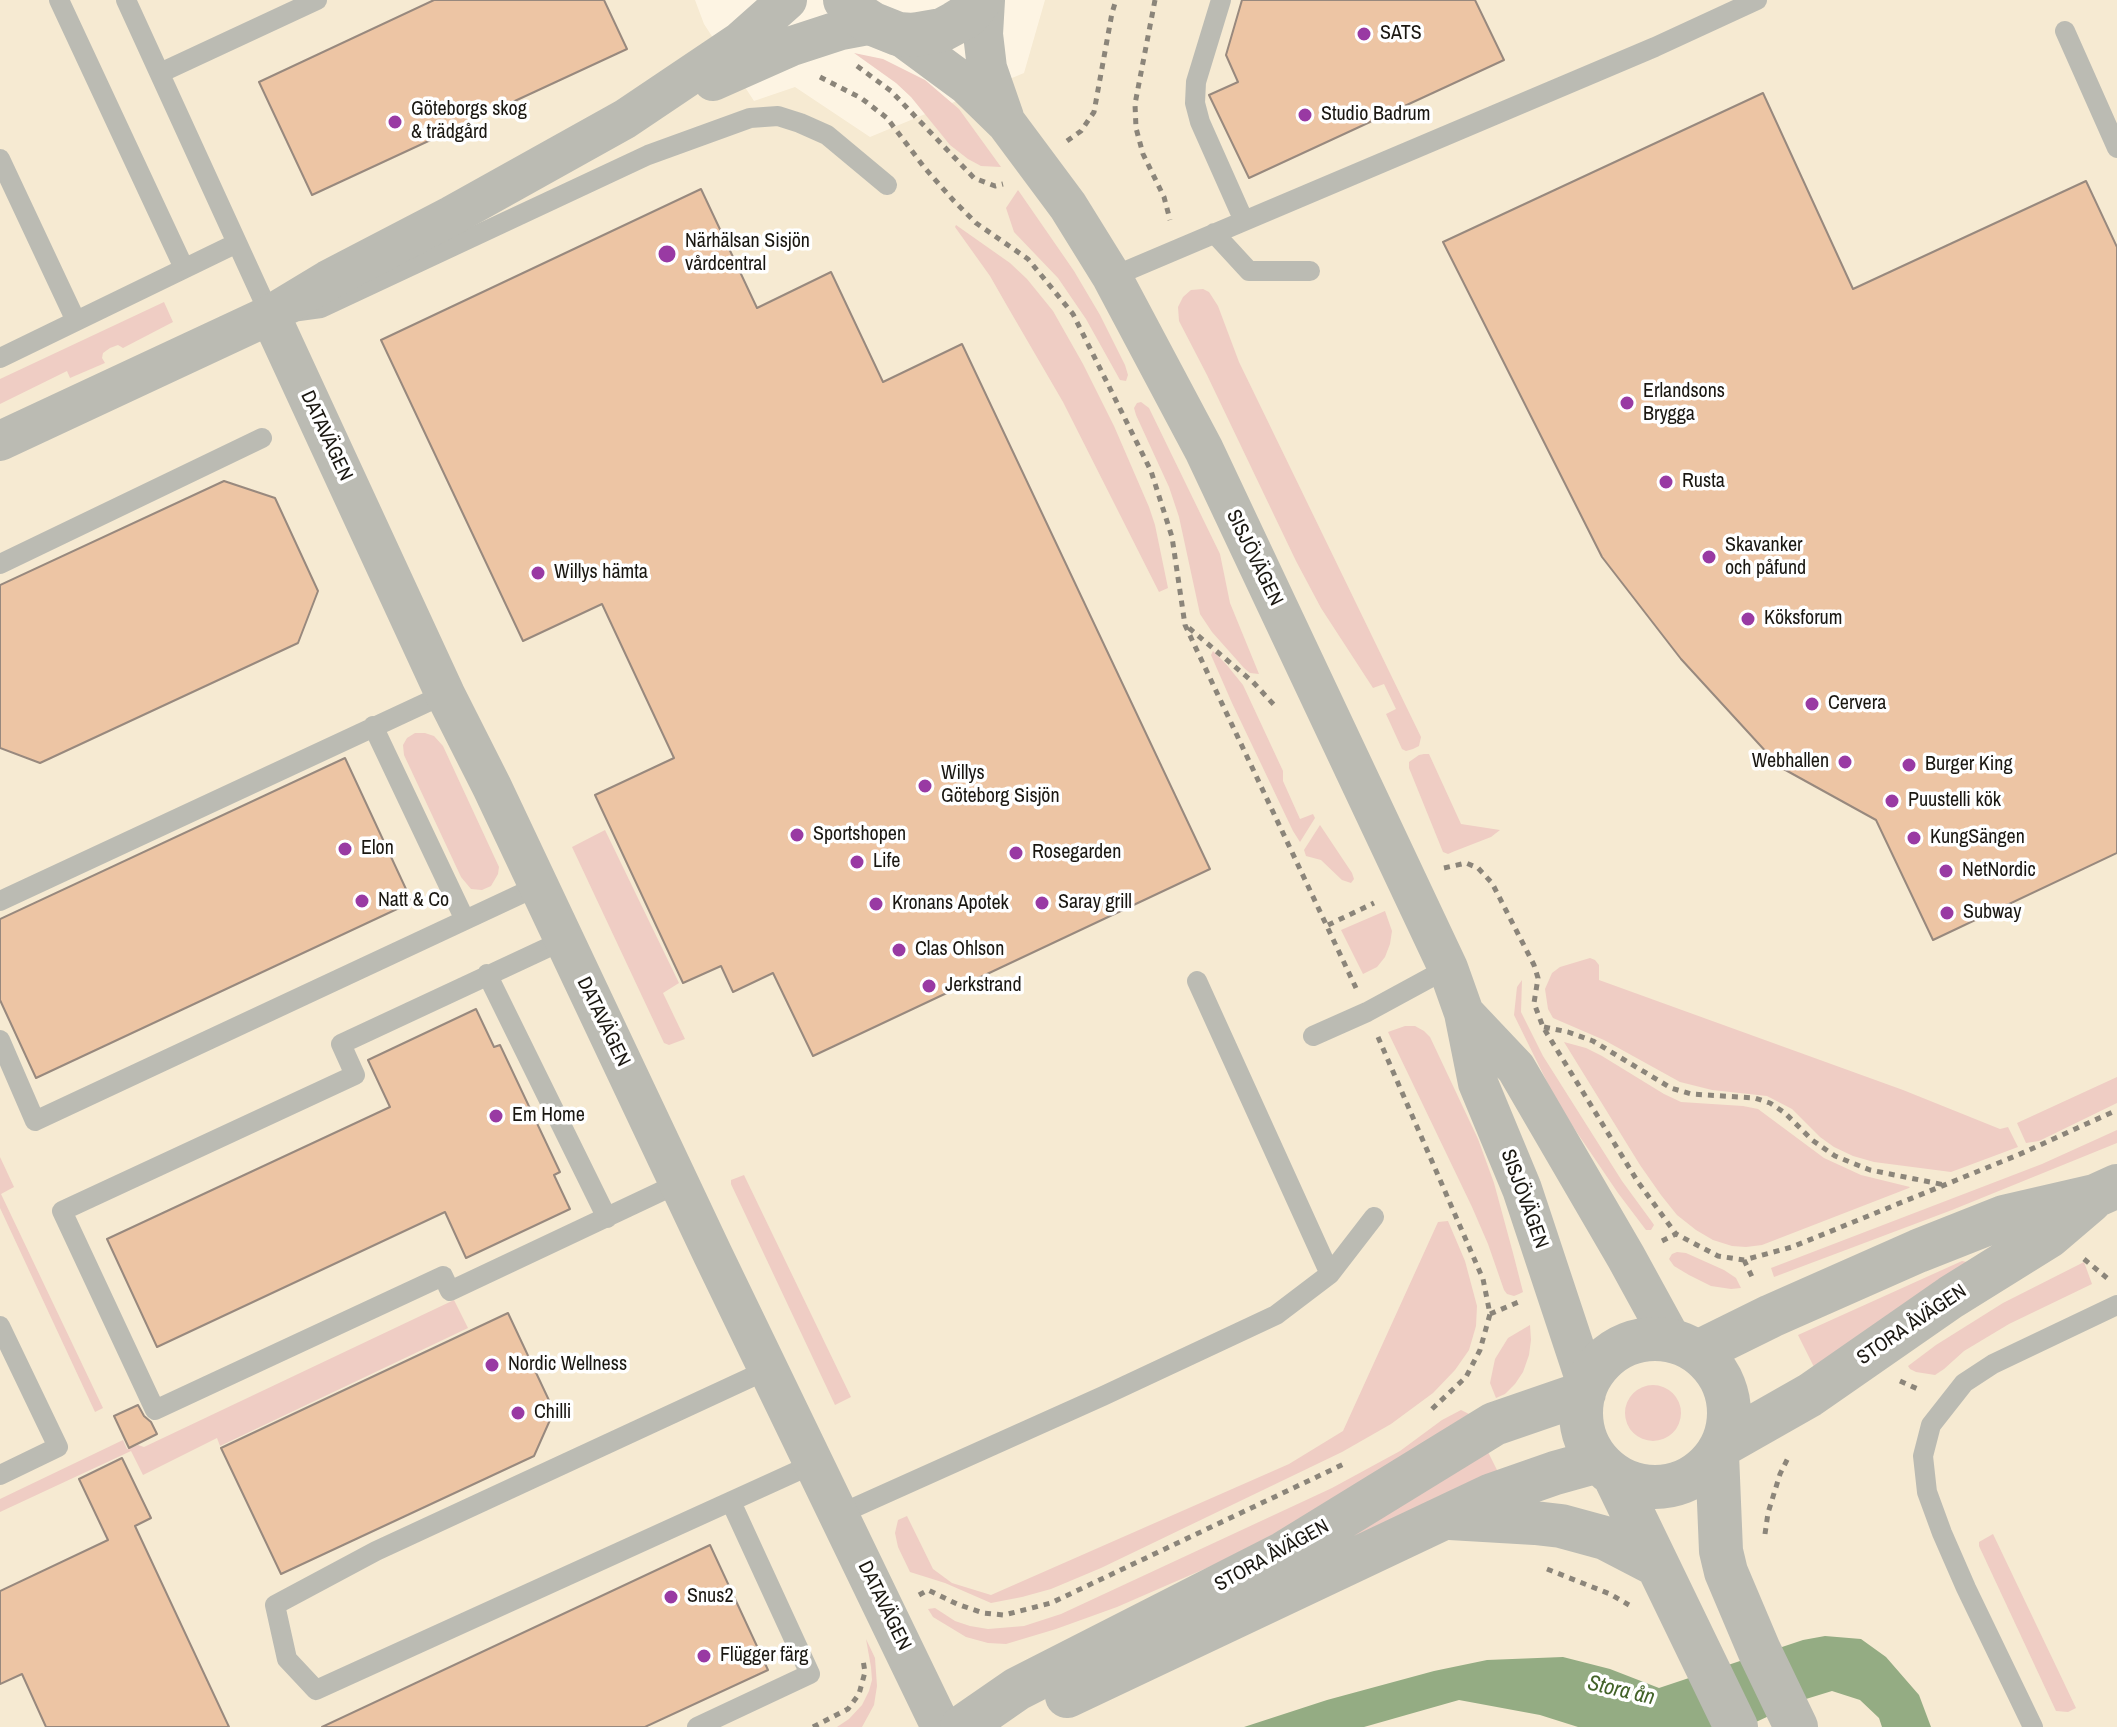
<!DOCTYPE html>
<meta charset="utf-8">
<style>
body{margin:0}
canvas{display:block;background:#fdf4e3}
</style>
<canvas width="2117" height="1727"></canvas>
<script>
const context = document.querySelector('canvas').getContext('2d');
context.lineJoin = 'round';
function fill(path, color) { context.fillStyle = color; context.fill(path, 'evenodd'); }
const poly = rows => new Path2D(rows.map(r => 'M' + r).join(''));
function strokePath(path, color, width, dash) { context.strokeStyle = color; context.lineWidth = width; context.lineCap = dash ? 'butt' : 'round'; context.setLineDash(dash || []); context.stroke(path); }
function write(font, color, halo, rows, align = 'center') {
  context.font = font + ' "Archivo Narrow",sans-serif'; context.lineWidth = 7; context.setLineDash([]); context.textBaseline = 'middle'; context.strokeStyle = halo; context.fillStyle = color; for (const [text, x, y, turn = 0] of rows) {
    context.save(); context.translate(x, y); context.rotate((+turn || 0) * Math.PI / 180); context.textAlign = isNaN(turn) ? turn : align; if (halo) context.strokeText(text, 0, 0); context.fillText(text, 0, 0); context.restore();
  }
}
const built = poly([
 [0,0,695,0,704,24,754,101,795,87,870,137,1024,73,1045,0,2117,0,2117,1727,0,1727]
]);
const green = poly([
 [854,53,883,59,925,80,959,109,1001,167,981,166,968,159,950,145,911,97,896,83],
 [1018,190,1074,271,1100,315,1125,365,1128,375,1126,381,1120,380,1086,319,1058,278,1014,232,1006,208],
 [956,225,1010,263,1027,279,1053,311,1083,364,1114,426,1149,507,1155,525,1168,588,1159,592,1063,402,1006,304,990,276,955,227],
 [1203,289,1209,292,1218,306,1239,362,1421,737,1419,746,1413,749,1406,751,1402,749,1386,714,1396,709,1384,684,1373,688,1321,608,1296,561,1207,375,1179,321,1178,307,1183,297,1191,290],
 [164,302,173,322,123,348,118,345,110,348,103,353,102,358,105,363,70,378,67,371,0,404,0,379],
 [1141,402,1149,408,1220,554,1230,603,1259,674,1250,673,1244,668,1212,632,1200,614,1179,517,1169,487,1136,415,1134,408,1137,403],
 [1213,651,1226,664,1243,685,1283,771,1283,781,1300,819,1313,814,1315,818,1300,842,1293,831,1232,703,1211,655],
 [415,733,425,733,434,736,443,746,499,867,498,874,491,886,482,890,471,889,461,877,404,755,403,745,407,738],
 [1424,754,1429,754,1461,824,1500,830,1491,837,1455,851,1448,854,1443,852,1409,768,1409,762,1419,755],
 [1320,825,1352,873,1354,879,1351,883,1342,880,1321,860,1306,856,1304,850],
 [605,830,679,983,663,993,685,1039,669,1045,664,1043,572,847],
 [1385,911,1392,931,1390,944,1385,957,1377,967,1363,974,1341,930],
 [1590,958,1595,960,1599,965,1599,980,1903,1090,2000,1129,2008,1127,2018,1147,1951,1172,1874,1162,1853,1156,1834,1147,1820,1137,1792,1109,1767,1096,1712,1090,1680,1082,1604,1040,1553,1018,1548,1009,1545,989,1552,973,1560,967],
 [1522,980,1521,1012,1543,1056,1622,1181,1652,1222,1654,1225,1651,1230,1646,1230,1618,1193,1563,1112,1549,1086,1514,1015,1517,987],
 [1405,1026,1415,1026,1424,1031,1430,1037,1478,1139,1494,1183,1513,1253,1523,1292,1519,1294,1514,1296,1507,1294,1504,1290,1488,1244,1472,1207,1388,1032],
 [1564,1042,1586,1048,1602,1056,1664,1094,1681,1102,1743,1106,1758,1109,1824,1158,1861,1175,1910,1187,1909,1188,1762,1245,1746,1247,1732,1246,1713,1240,1696,1230,1677,1215,1661,1195,1640,1165],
 [2117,1077,2117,1103,2039,1141,2026,1143,2017,1123],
 [2117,1130,2117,1143,1952,1210,1774,1277,1771,1268,2042,1164],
 [0,1157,14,1187,1,1194,103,1408,95,1412,0,1208],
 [744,1175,851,1397,835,1405,731,1184,731,1180],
 [1448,1221,1465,1261,1477,1306,1476,1326,1469,1350,1455,1370,1433,1393,1391,1424,1342,1452,1101,1568,1051,1589,1022,1597,991,1603,945,1583,910,1572,898,1547,895,1533,898,1520,907,1516,933,1569,952,1583,991,1595,1289,1464,1343,1431,1438,1222],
 [1677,1252,1686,1253,1724,1270,1736,1278,1741,1288,1731,1289,1711,1286,1689,1275,1674,1266,1669,1259,1672,1254],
 [1962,1261,1967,1262,1818,1375,1798,1335],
 [2084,1262,2092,1284,2009,1324,1964,1351,1944,1369,1935,1375,1916,1372,1910,1369,1908,1366,1936,1345,2003,1303],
 [454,1300,468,1328,220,1446,217,1438,143,1475,131,1451,0,1512,0,1499,123,1440,127,1449,138,1445,144,1447],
 [1530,1325,1531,1340,1529,1355,1523,1372,1515,1384,1505,1394,1496,1398,1490,1383,1495,1359,1508,1338],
 '1625 1413a28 28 0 1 1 56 0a28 28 0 1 1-56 0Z',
 [1461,1410,1469,1414,1283,1531,1225,1560,1117,1607,1056,1629,1006,1644,988,1643,966,1637,933,1617,928,1609,935,1608,955,1621,970,1626,988,1629,1024,1626,1061,1614,1332,1488,1400,1451,1442,1420],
 [1484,1444,1502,1480,1315,1560],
 [1993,1534,2076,1708,2068,1712,2056,1711,1979,1546,1979,1542],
 [866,1639,875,1658,877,1686,874,1705,862,1727,837,1727,849,1719,862,1705,869,1691,872,1680,871,1667]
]);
const water = poly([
 [1825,1636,1861,1639,1886,1657,1919,1695,1931,1727,1882,1727,1879,1718,1860,1700,1832,1691,1806,1699,1745,1727,1578,1727,1540,1715,1459,1700,1364,1727,1244,1727,1327,1700,1434,1671,1487,1660,1563,1657,1610,1669,1659,1688,1803,1640]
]);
const building = poly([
 [434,0,604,0,627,49,312,195,259,82,434,0],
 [1242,0,1475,0,1504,60,1249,178,1209,95,1238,82,1226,55,1242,0],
 [1763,93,1853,289,2086,181,2117,247,2117,853,1933,940,1876,820,1780,767,1681,659,1602,557,1443,242,1763,93],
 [701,189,757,308,831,272,883,382,962,344,1210,869,813,1056,773,973,733,992,721,966,683,983,595,795,674,758,602,604,523,641,381,340,701,189],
 [224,481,275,498,318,591,298,643,40,763,0,748,0,585,224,481],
 [345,758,412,902,36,1078,0,1000,0,919,345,758],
 [476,1009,494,1047,500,1045,560,1172,554,1175,570,1209,466,1258,445,1212,157,1347,107,1239,390,1107,368,1060,476,1009],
 [508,1313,554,1411,534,1456,281,1574,221,1448,508,1313],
 [138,1405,144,1416,151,1422,157,1434,129,1448,114,1416,138,1405],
 [122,1458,151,1518,135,1526,229,1727,46,1727,22,1674,0,1684,0,1591,108,1540,79,1479,122,1458],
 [710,1545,768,1670,645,1727,322,1727,710,1545]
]);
const path = poly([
 [1155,0,1135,104,1136,128,1143,154,1164,197,1170,220],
 [857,66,891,91,974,178,995,186,1003,184],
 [820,77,861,98,887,118,924,167,954,201,976,223,1028,259,1073,314,1151,471,1172,537,1185,625,1356,988],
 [1067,141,1081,131,1094,112,1112,13,1116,0],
 [1189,628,1253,682,1275,706],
 [1444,868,1466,863,1478,868,1492,883,1534,965,1538,978,1534,1003,1543,1027,1638,1182,1676,1234],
 [1328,925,1374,903],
 [1544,1027,1568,1032,1593,1041,1671,1088,1691,1094,1755,1098,1770,1103,1785,1113,1812,1140,1835,1156,1870,1170,1945,1185],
 [1378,1037,1483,1279,1490,1314,1480,1350,1466,1377,1432,1409],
 [1662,1241,1676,1234,1718,1256,1744,1260,1792,1247,2018,1155,2117,1110],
 [2084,1259,2107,1278],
 [1744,1260,1754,1281],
 [1490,1314,1521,1301],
 [1900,1381,1920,1390],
 [1765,1534,1768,1513,1780,1474,1789,1456],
 [1547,1569,1610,1594,1629,1605],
 [919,1595,928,1590,957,1604,983,1613,1004,1615,1051,1603,1346,1463],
 [813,1727,848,1709,859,1694,865,1672,863,1660]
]);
const service = poly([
 [59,0,184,268],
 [126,0,270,315,321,308,648,155,750,118,778,116,800,123,827,135,887,185],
 [1221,0,1196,82,1195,103,1200,122,1244,221],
 [2065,31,2117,148],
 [160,73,317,0],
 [0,159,76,321],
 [1214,233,1249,271,1310,271],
 [1112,277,1655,47,1757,0],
 [0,358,237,243],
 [0,564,262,438],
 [373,726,465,920],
 [0,901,445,694],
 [564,940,341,1044,355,1075,62,1211,155,1410,443,1276,450,1291,679,1183],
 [487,974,607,1218],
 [1197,981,1330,1274],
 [1313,1036,1367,1012,1448,968],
 [0,1040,35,1121,538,886],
 [0,1326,58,1447,0,1475],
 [769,1369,376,1551,275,1605,287,1659,316,1690,813,1464],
 [840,1514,1103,1396,1276,1315,1330,1274,1374,1217],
 [697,1727,810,1674,731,1502],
 [2033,1727,1966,1588,1942,1533,1927,1492,1923,1456,1931,1425,1964,1383,1993,1364,2117,1305]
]);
const minor = poly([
 [985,0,983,34,987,68,1004,117],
 [898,34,967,85,1007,124,1068,206,1112,277,1204,450,1448,968,1464,1013,1478,1083,1522,1189,1587,1385],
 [713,81,792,46,841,30,873,24],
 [270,315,328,280,451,216,625,119,741,41,787,0],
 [0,441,270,315,445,694,492,787,713,1255,941,1727],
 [1464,1013,1516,1068,1626,1257,1672,1341]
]);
const tertiary = poly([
 [845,0,862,17,873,24,898,34,913,35,942,30,955,23,968,15,980,0],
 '1581 1413a74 74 0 1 1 148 0a74 74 0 1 1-148 0Z',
 [1698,1352,1771,1316,1918,1251,2004,1217,2095,1196,2117,1186],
 [1722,1445,1810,1395,1951,1297,2049,1236,2090,1201],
 [1717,1454,1721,1551,1726,1572,1759,1650,1796,1727],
 [1614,1475,1736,1727],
 [1450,1518,1535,1523,1561,1526,1605,1538,1657,1565],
 [1067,1696,1492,1495,1555,1473,1598,1461],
 [962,1727,1017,1689,1284,1553,1494,1424,1584,1393]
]);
const markers = [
 [1364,34,8,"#993aa3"],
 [1305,115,8,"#993aa3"],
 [395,122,8,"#993aa3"],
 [667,254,10,"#993aa3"],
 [1627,403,8,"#993aa3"],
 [1666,482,8,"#993aa3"],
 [1709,557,8,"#993aa3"],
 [538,573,8,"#993aa3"],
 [1748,619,8,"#993aa3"],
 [1812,704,8,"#993aa3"],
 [1845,762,8,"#993aa3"],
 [1909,765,8,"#993aa3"],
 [925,786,8,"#993aa3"],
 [1892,801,8,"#993aa3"],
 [797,835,8,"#993aa3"],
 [1914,838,8,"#993aa3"],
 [345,849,8,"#993aa3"],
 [1016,853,8,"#993aa3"],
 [857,862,8,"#993aa3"],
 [1946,871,8,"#993aa3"],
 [362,901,8,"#993aa3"],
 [1042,903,8,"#993aa3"],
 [876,904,8,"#993aa3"],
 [1947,913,8,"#993aa3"],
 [899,950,8,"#993aa3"],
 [929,986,8,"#993aa3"],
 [496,1116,8,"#993aa3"],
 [492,1365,8,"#993aa3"],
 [518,1413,8,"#993aa3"],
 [671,1597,8,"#993aa3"],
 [704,1656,8,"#993aa3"]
];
const poiNames = [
 ["SATS",1380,34],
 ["Göteborgs skog",411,110],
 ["& trädgård",411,133],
 ["Studio Badrum",1321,115],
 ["Närhälsan Sisjön",685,242],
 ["vårdcentral",685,265],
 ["Erlandsons",1643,392],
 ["Brygga",1643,415],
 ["Rusta",1682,482],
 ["Skavanker",1725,546],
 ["och påfund",1725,569],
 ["Willys hämta",554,573],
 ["Köksforum",1764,619],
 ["Cervera",1828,704],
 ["Webhallen",1829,762,"right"],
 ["Burger King",1925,765],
 ["Willys",941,774],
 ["Göteborg Sisjön",941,797],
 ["Puustelli kök",1908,801],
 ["Sportshopen",813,835],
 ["KungSängen",1930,838],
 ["Elon",361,849],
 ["Rosegarden",1032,853],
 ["Life",873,862],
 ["NetNordic",1962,871],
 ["Natt & Co",378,901],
 ["Saray grill",1058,903],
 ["Kronans Apotek",892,904],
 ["Subway",1963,913],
 ["Clas Ohlson",915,950],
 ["Jerkstrand",945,986],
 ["Em Home",512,1116],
 ["Nordic Wellness",508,1365],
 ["Chilli",534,1413],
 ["Snus2",687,1597],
 ["Flügger färg",720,1656]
];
const streetNames = [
 ["DATAVÄGEN",326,436,65],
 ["SISJÖVÄGEN",1254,558,64],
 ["DATAVÄGEN",603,1022,64],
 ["SISJÖVÄGEN",1524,1199,70],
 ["STORA ÅVÄGEN",1912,1325,-34],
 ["STORA ÅVÄGEN",1272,1556,-29],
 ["DATAVÄGEN",884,1606,64]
];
const waterNames = [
 ["Stora ån",1621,1691,13]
];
fill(built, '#f6ead2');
fill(green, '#efcdc4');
fill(water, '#94ac83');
fill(building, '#edc5a4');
strokePath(building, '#98897e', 2);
strokePath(path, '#8b857a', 5, [6, 6]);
strokePath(service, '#bbbbb3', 20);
strokePath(minor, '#bbbbb3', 40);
strokePath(tertiary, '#bbbbb3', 44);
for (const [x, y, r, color] of markers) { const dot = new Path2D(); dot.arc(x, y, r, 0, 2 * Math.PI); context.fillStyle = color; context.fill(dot); strokePath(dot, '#fff', 3); }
write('20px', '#1a1711', '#fff', poiNames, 'left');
write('20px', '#1a1711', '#fff', streetNames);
write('italic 22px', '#426228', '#fff', waterNames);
</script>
